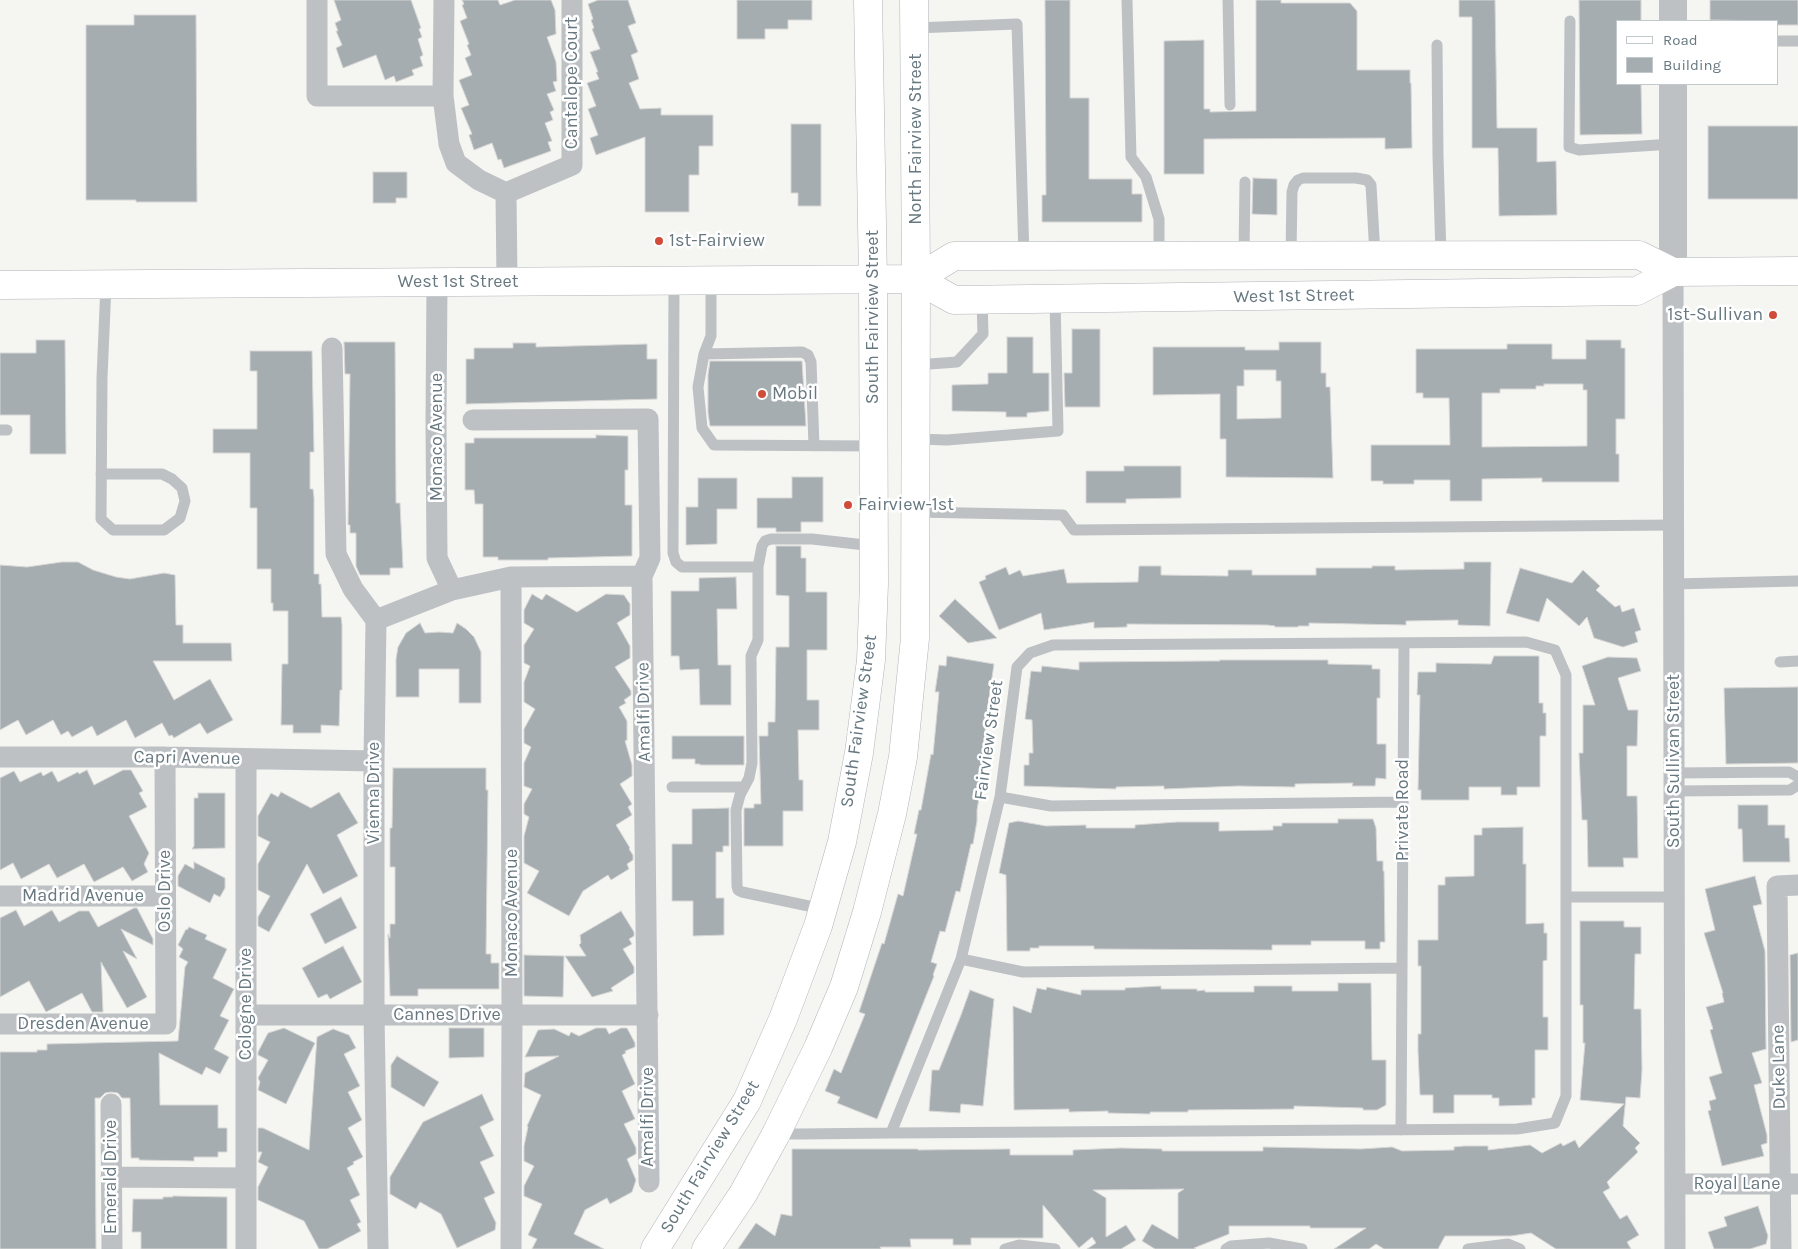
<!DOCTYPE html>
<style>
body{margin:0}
#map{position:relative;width:1798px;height:1249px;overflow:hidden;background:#f5f5f2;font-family:Karla,sans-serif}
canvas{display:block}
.legend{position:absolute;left:1616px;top:20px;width:162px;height:65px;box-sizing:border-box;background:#fff;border:1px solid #c2c9cc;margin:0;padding:6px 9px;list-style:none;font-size:15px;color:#677880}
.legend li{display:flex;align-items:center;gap:10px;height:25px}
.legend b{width:25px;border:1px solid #c2c9cc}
</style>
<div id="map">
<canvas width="1798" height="1249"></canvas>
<ul class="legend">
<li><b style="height:6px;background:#fff"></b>Road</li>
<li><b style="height:14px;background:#a5adb1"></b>Building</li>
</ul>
</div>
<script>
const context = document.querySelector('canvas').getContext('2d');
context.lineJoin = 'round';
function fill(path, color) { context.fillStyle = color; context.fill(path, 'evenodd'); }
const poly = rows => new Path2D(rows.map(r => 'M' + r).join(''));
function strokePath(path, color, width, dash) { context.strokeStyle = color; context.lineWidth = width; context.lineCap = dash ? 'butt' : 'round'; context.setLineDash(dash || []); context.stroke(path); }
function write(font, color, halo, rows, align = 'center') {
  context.font = font + ' Karla,sans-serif'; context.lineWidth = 5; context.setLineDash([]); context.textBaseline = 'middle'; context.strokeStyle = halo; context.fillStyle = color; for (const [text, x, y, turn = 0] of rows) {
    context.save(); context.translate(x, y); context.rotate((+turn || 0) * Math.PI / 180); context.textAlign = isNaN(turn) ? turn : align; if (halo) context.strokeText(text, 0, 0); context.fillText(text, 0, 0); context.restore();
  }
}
const building = poly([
 [334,0,411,0,421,28,419,29,422,37,418,39,423,55,420,57,423,66,412,70,414,75,396,82,394,76,385,80,376,55,343,68,336,48,342,45,336,31,338,31,335,23,341,20,334,0],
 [462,0,498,0,500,5,515,0,551,0,555,10,556,34,547,37,556,62,557,81,553,82,556,91,547,94,554,110,550,112,553,120,545,123,552,141,548,142,551,151,504,168,501,159,498,160,492,143,474,150,469,135,472,134,461,108,469,105,459,80,472,75,465,58,471,55,467,45,469,44,460,21,467,18,462,5,464,4,462,0],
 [598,0,628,0,636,23,628,26,638,52,631,55,639,79,629,83,640,109,661,108,661,115,713,115,713,146,699,146,699,175,689,175,689,212,645,212,645,137,596,155,590,138,598,135,588,109,596,106,587,83,599,79,596,72,598,72,590,52,600,49,592,29,594,28,591,20,593,19,588,4,598,0],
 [737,0,812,0,812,20,788,20,788,29,765,29,765,39,737,39,737,0],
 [1045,0,1070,0,1070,98,1089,98,1089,179,1132,179,1132,194,1142,194,1142,222,1042,222,1042,195,1046,195,1045,0],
 [1256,0,1281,0,1281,3,1350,3,1357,11,1357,70,1410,70,1410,83,1411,83,1412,148,1385,149,1385,138,1204,139,1204,174,1164,174,1164,41,1204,40,1204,109,1210,109,1210,112,1256,111,1256,0],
 [1459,0,1495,0,1497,128,1537,128,1537,162,1556,161,1557,215,1499,216,1498,148,1472,148,1472,17,1459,17,1459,0],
 [1579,0,1641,0,1641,21,1617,21,1617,84,1641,84,1642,134,1580,135,1579,0],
 [1710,0,1798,0,1798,25,1777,25,1777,21,1710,20,1710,0],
 [134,15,196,15,197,202,136,202,136,200,86,200,86,25,134,25,134,15],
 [791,124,821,124,821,206,798,206,798,193,791,193,791,124],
 [1708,126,1798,126,1798,199,1708,199,1708,126],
 [373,172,407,172,407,198,396,198,396,203,373,203,373,172],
 [1253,178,1277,179,1277,215,1252,214,1253,178],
 [1072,329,1100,329,1100,407,1065,407,1064,373,1072,373,1072,329],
 [1007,337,1033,337,1033,373,1049,373,1049,411,1027,413,1027,417,1006,417,1006,412,952,411,952,385,988,384,988,373,1007,373,1007,337],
 [36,340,65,340,66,454,30,454,30,415,0,415,0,353,36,353,36,340],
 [1586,340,1621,340,1621,348,1625,348,1625,419,1616,419,1616,454,1619,454,1619,482,1542,482,1542,478,1482,479,1482,501,1450,501,1450,480,1414,480,1414,484,1383,484,1383,481,1371,481,1371,445,1450,445,1449,398,1423,398,1423,393,1416,393,1416,349,1507,349,1507,344,1552,344,1552,359,1586,359,1586,340],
 [1544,384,1583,384,1583,390,1587,390,1587,446,1482,447,1482,393,1500,393,1500,389,1536,389,1536,386,1544,386,1544,384],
 [344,342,395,342,396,503,400,503,403,568,390,568,390,575,360,575,356,566,356,533,350,533,350,525,348,525,350,374,345,374,344,342],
 [1279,342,1321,342,1321,373,1326,373,1326,387,1330,387,1333,478,1226,477,1226,439,1220,439,1220,394,1153,395,1153,347,1245,347,1245,350,1279,350,1279,342],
 [1244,370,1276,370,1276,381,1281,381,1281,418,1237,419,1237,386,1244,386,1244,370],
 [513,343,536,343,536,347,647,344,647,359,657,359,657,399,466,404,466,359,474,359,474,348,513,348,513,343],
 [250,351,312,351,314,452,310,452,310,489,313,489,314,498,314,574,319,574,319,584,321,584,322,617,341,617,342,625,342,690,340,690,339,726,321,725,321,733,293,733,293,725,281,725,282,664,288,664,288,611,273,611,273,603,271,603,271,569,257,569,257,508,250,508,250,453,213,453,213,429,257,429,257,371,250,371,250,351],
 [710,361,802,361,806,426,710,426,708,413,708,375,710,361],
 [596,435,628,436,628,470,625,470,625,505,632,505,632,556,548,558,548,560,498,560,498,557,483,557,483,504,475,504,474,490,465,490,465,443,474,443,474,438,596,438,596,435],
 [1124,466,1181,466,1181,498,1126,499,1126,503,1086,503,1086,471,1124,471,1124,466],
 [792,477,823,477,823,522,801,522,801,532,776,532,776,528,757,528,757,498,792,498,792,477],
 [698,478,737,478,737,509,717,509,717,544,686,545,686,507,698,507,698,478],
 [776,546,801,546,801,558,806,558,806,592,827,592,827,650,807,650,807,700,819,700,819,730,798,730,799,780,803,780,803,811,783,811,783,846,744,846,744,808,754,808,754,804,761,804,759,736,768,736,768,722,775,722,776,647,789,647,789,596,776,595,776,546],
 [62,562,78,562,93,570,116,577,130,579,164,573,175,575,176,625,183,625,183,643,231,643,232,661,153,661,174,700,210,679,233,720,207,734,200,723,174,738,172,735,169,736,162,723,135,738,126,720,97,736,92,726,72,737,68,731,61,735,53,720,26,735,18,720,0,730,0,565,27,567,62,562],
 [1464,562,1491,562,1490,626,1458,625,1458,620,1406,621,1406,625,1309,623,1309,626,1298,626,1298,627,1275,627,1275,626,1267,625,1127,624,1127,627,1094,628,1094,622,1044,630,1041,613,999,630,979,582,986,579,985,576,1006,567,1009,575,1020,570,1023,576,1064,569,1067,583,1138,582,1139,566,1161,566,1161,575,1228,576,1228,570,1252,570,1252,575,1316,575,1316,568,1372,568,1372,566,1395,566,1395,570,1464,569,1464,562],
 [1520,568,1572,583,1583,570,1600,586,1596,590,1615,607,1620,605,1622,612,1634,608,1641,630,1635,632,1638,642,1623,647,1594,638,1587,617,1579,626,1547,598,1539,622,1506,613,1520,568],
 [736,577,737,609,717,609,718,665,731,665,731,705,700,705,699,669,680,670,679,656,671,656,671,591,699,591,699,578,736,577],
 [532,594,542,600,546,594,577,612,606,594,624,595,630,604,630,615,617,623,630,646,630,658,615,667,631,691,631,695,624,700,626,703,619,707,627,721,627,740,625,741,632,765,632,776,620,784,632,804,628,807,632,815,616,825,630,848,629,849,633,855,633,860,627,864,629,869,611,880,608,875,583,891,569,916,527,893,539,871,524,863,524,836,529,817,524,814,524,804,532,789,524,786,524,763,531,747,524,743,524,729,535,709,524,702,524,682,530,666,524,663,524,645,534,629,524,623,524,610,532,594],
 [955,599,997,638,968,643,939,616,955,599],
 [420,623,425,633,439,632,453,633,457,623,466,629,474,637,481,652,481,703,459,703,459,669,419,669,419,697,396,697,396,659,398,647,406,633,420,623],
 [947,656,994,664,987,712,982,763,985,764,977,810,977,821,973,844,971,844,960,892,956,891,945,932,940,931,931,962,937,964,933,975,934,976,877,1119,837,1103,840,1097,825,1091,834,1069,841,1073,865,1014,859,1012,882,943,884,944,898,894,903,896,917,834,914,834,919,810,921,810,931,754,933,755,939,692,935,692,939,665,946,666,947,656],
 [1494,656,1539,656,1539,703,1543,703,1543,713,1546,713,1546,736,1540,736,1540,787,1517,787,1517,795,1501,795,1501,787,1469,787,1469,800,1421,800,1421,790,1418,790,1420,695,1417,695,1418,672,1436,672,1436,663,1491,664,1494,656],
 [1608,657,1637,658,1641,671,1618,678,1628,710,1638,710,1637,746,1627,746,1627,796,1637,796,1638,858,1623,858,1624,867,1588,867,1587,820,1582,820,1579,753,1583,753,1583,705,1595,705,1582,666,1608,657],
 [1220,660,1328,660,1328,664,1372,665,1372,669,1380,669,1380,698,1377,698,1377,744,1386,744,1386,779,1376,778,1375,786,1352,786,1353,783,1295,784,1295,787,1238,786,1164,789,1164,786,1116,787,1116,789,1024,786,1024,765,1029,765,1029,753,1033,753,1032,720,1025,719,1031,671,1041,672,1042,666,1079,670,1079,662,1209,661,1220,661,1220,660],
 [1798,687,1798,763,1726,764,1724,688,1798,687],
 [672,736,744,736,744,765,700,765,700,764,695,764,695,759,672,759,672,736],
 [393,768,486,768,486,790,488,790,486,954,491,954,491,963,499,963,499,989,418,989,418,996,390,996,388,934,390,938,390,924,395,924,395,867,390,867,390,828,392,828,393,768],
 [87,770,94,785,123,770,131,770,143,791,139,793,147,807,129,816,149,853,144,864,148,872,132,881,123,867,94,882,84,864,57,878,49,864,21,879,13,863,0,870,0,778,14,771,20,782,41,772,43,776,52,771,58,782,78,772,79,774,87,770],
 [281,792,311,808,339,792,358,823,337,835,358,876,323,894,307,864,269,932,258,926,258,917,270,896,258,890,258,864,270,842,258,836,258,816,271,793,278,797,281,792],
 [198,793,225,793,225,848,192,849,194,846,194,798,198,798,198,793],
 [1738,805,1768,805,1768,825,1785,825,1785,838,1789,838,1790,862,1743,862,1742,829,1738,829,1738,805],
 [729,808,729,846,723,846,723,852,716,852,716,898,724,898,724,935,693,936,693,901,672,901,672,844,692,844,692,809,729,808],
 [1338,819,1373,819,1376,828,1377,861,1383,861,1383,871,1384,871,1385,942,1380,942,1380,949,1365,949,1365,941,1311,941,1311,945,1272,945,1272,950,1101,949,1094,949,1094,946,1039,946,1039,948,1030,948,1030,951,1007,951,1006,875,999,873,1009,823,1018,821,1046,826,1086,825,1086,828,1135,828,1135,825,1177,822,1219,822,1219,831,1273,830,1273,826,1282,826,1282,823,1338,823,1338,819],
 [1523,827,1523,864,1526,864,1526,924,1544,923,1544,933,1547,933,1547,960,1543,961,1543,1017,1548,1017,1548,1050,1535,1050,1535,1098,1532,1098,1532,1105,1499,1106,1499,1098,1492,1098,1492,1095,1454,1095,1454,1113,1433,1113,1433,1095,1420,1095,1418,1051,1418,1034,1421,1034,1421,966,1418,966,1418,940,1438,940,1438,885,1445,885,1445,877,1474,876,1474,835,1482,835,1482,828,1523,827],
 [194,862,225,878,225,888,220,897,214,894,210,903,178,886,178,876,185,864,194,869,194,862],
 [1755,876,1762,904,1753,906,1765,951,1766,1049,1752,1053,1762,1083,1754,1085,1767,1135,1767,1143,1761,1145,1764,1156,1722,1166,1708,1111,1711,1110,1709,1101,1716,1099,1709,1077,1722,1073,1710,1030,1713,1029,1706,1007,1724,1002,1722,993,1723,993,1704,933,1715,930,1705,889,1755,876],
 [341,897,357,928,325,944,310,914,341,897],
 [134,908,137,908,153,939,153,945,121,929,137,959,123,951,147,997,127,1008,101,962,103,1012,92,1012,82,993,46,1012,29,981,0,997,0,918,16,910,24,926,52,910,59,922,79,911,89,911,98,927,134,908],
 [621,911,634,932,634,936,629,939,632,944,623,949,634,967,634,973,611,988,613,991,592,997,565,956,586,956,579,945,581,943,580,935,621,911],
 [1580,921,1624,921,1624,927,1641,927,1641,954,1635,954,1634,1009,1641,1009,1642,1070,1640,1098,1626,1097,1623,1126,1640,1143,1635,1148,1638,1152,1607,1182,1610,1188,1603,1192,1620,1219,1627,1215,1639,1235,1627,1242,1631,1249,1556,1249,1531,1233,1511,1236,1445,1236,1438,1249,1384,1249,1376,1244,1369,1249,1334,1249,1366,1228,1310,1228,1310,1226,1229,1226,1229,1234,1194,1248,1196,1249,1155,1249,1142,1241,1152,1224,1178,1239,1178,1193,1184,1189,1093,1190,1106,1198,1106,1237,1126,1225,1136,1240,1121,1249,1087,1249,1096,1243,1092,1237,1079,1248,1043,1205,1043,1238,971,1238,971,1245,953,1245,953,1239,910,1239,911,1247,880,1247,881,1249,738,1249,756,1223,775,1236,781,1214,792,1216,792,1149,918,1149,918,1150,1010,1149,1010,1155,1073,1155,1073,1150,1121,1148,1162,1149,1162,1151,1263,1151,1263,1147,1361,1149,1392,1147,1402,1151,1454,1150,1454,1147,1464,1146,1488,1146,1488,1150,1530,1145,1542,1153,1561,1143,1563,1146,1575,1140,1579,1148,1624,1104,1580,1100,1585,1043,1583,1043,1583,1005,1580,1005,1580,921],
 [189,927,207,935,205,939,227,949,213,978,234,989,220,1016,229,1020,214,1049,229,1057,220,1074,206,1067,202,1075,159,1053,160,1105,218,1105,218,1128,227,1128,227,1152,218,1152,218,1157,194,1157,194,1161,139,1160,139,1158,131,1158,130,1098,122,1098,118,1093,111,1092,105,1093,100,1098,95,1098,96,1249,0,1249,0,1052,37,1052,37,1050,47,1050,47,1044,178,1041,185,967,188,962,179,957,183,949,178,945,186,929,187,930,189,927],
 [343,946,362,982,330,999,327,994,318,998,302,968,343,946],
 [1798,953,1798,1040,1791,1042,1790,955,1798,953],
 [524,955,564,956,563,997,524,996,524,955],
 [1338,983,1371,983,1372,1060,1386,1060,1386,1105,1377,1110,1363,1110,1363,1108,1294,1106,1294,1109,1188,1110,1188,1112,1150,1112,1150,1114,1108,1113,1108,1111,1069,1112,1069,1109,1014,1110,1013,1006,1031,1013,1037,988,1046,990,1047,987,1081,995,1081,990,1125,990,1125,988,1161,986,1161,989,1197,989,1197,991,1205,990,1205,992,1254,992,1254,986,1292,986,1292,991,1338,991,1338,983],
 [970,990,994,999,983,1106,961,1104,960,1113,929,1111,932,1070,939,1070,961,1015,970,990],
 [284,1028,315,1043,286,1104,258,1090,260,1082,258,1078,268,1060,258,1055,258,1052,268,1033,284,1028],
 [449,1028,484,1028,484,1057,449,1058,449,1028],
 [596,1028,606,1028,609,1034,621,1028,627,1028,635,1043,635,1047,625,1051,626,1053,622,1055,635,1084,622,1091,635,1119,624,1124,636,1148,636,1154,627,1159,636,1180,632,1192,610,1204,607,1198,585,1210,574,1234,604,1249,532,1249,537,1239,528,1235,542,1204,524,1196,524,1186,534,1166,524,1161,524,1146,528,1127,527,1126,541,1095,524,1087,525,1073,559,1056,525,1057,538,1030,554,1029,569,1036,571,1032,579,1036,596,1028],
 [333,1029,349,1035,356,1048,344,1054,360,1086,348,1092,362,1120,348,1128,363,1157,353,1162,354,1164,347,1168,360,1195,350,1200,361,1222,357,1224,361,1231,327,1249,319,1249,304,1221,258,1200,258,1187,268,1167,258,1162,262,1152,258,1152,258,1128,263,1128,309,1150,317,1037,333,1029],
 [397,1056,439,1082,424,1107,391,1087,391,1065,397,1056],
 [482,1094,494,1120,480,1127,494,1156,480,1162,495,1193,484,1198,496,1223,495,1230,457,1248,441,1214,420,1202,416,1209,390,1194,390,1177,423,1122,482,1094],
 [173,1196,227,1197,227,1249,141,1249,141,1232,132,1232,133,1199,163,1199,163,1197,173,1197,173,1196],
 [1758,1206,1768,1236,1766,1244,1750,1249,1714,1249,1708,1232,1727,1226,1724,1217,1758,1206]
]);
const service = poly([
 [1127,0,1131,157,1146,177,1159,219,1159,255],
 [1228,0,1230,105],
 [1570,21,1569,147,1579,150,1673,144],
 [915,28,1017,24,1024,256],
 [1777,41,1798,41],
 [1437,45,1438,156,1441,255],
 [1244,255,1245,182],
 [1291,255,1292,192,1294,185,1298,180,1303,178,1356,178,1367,180,1371,185,1375,255],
 [674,280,673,553,676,562,682,567,758,567],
 [711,280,711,336,704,354,698,387,702,428,714,445,874,446],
 [704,354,802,352,808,355,811,362,814,446],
 [916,365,957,362,983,334,982,300],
 [0,430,7,430],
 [916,439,947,440,1058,431,1055,299],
 [101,474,162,474,172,479,182,488,185,501,180,518,164,530,113,530,101,519,102,378,106,285],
 [916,512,1063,515,1074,530,1674,525],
 [1674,584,1798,581],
 [1780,662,1798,661],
 [1674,773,1789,772,1798,777],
 [672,787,744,787],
 [1674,791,1790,790,1798,785],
 [1000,797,1051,806,1403,802],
 [1566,897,1675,897],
 [823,909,742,892,738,890,737,886,736,810,740,795,749,778,752,763,751,656,758,640,758,567,762,546,765,541,771,539,812,539,874,546],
 [961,959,1023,972,1402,968],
 [1401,1130,1404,643],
 [778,1134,800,1134,891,1133,1517,1129,1555,1123,1566,1096,1566,675,1555,650,1526,642,1053,645,1030,653,1017,667,1000,797,961,959,891,1133],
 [1005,1249,1019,1245,1055,1249],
 [1226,1249,1231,1246,1269,1243,1302,1249],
 [1468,1249,1508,1244,1520,1249]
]);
const minor = poly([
 [317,0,317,96,443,96],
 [444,0,443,96,449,144,456,163,479,180,506,193,572,165,572,0],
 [506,193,507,281],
 [1673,272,1675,1249],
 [437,282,436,422,437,558,452,590],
 [332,348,336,554,353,589,376,620,374,761,374,1015,378,1249],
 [473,420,648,419,650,558,642,576,649,1182],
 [511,577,512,1015,511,1249],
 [376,620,452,590,511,577,642,576],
 [0,757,165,757,374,761],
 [246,759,246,1249],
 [0,896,165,896],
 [246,1015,648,1015],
 [0,1024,166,1024,165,757],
 [111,1104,112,1249],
 [111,1177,246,1178],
 [1675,1184,1798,1184],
 [1781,1249,1777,886,1798,885]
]);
const tertiary = poly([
 [1673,0,1673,21],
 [1673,84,1673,272]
]);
const secondary = poly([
 [916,279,954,256,1639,255,1673,272,1798,271],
 [0,285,916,279,954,300,1637,291,1673,272],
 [655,1249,747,1101,783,1019,818,926,842,842,859,753,871,660,874,584,873,279,868,0],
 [706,1249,743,1194,776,1134,818,1048,844,987,867,912,892,814,903,757,915,638,916,279,914,0]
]);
const markers = [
 [659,241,5,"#d04b38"],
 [1773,315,5,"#d04b38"],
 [762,394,5,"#d04b38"],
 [848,505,5,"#d04b38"]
];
const streetNames = [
 ["Cantalope Court",572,83,-90],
 ["North Fairview Street",916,139,-90],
 ["West 1st Street",458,282],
 ["West 1st Street",1294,296,-1],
 ["South Fairview Street",873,317,-90],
 ["Monaco Avenue",437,437,-90],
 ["Amalfi Drive",644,712,-91],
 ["South Fairview Street",859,721,-82],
 ["Fairview Street",989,740,-82],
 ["Capri Avenue",187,758,1],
 ["South Sullivan Street",1674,761,-90],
 ["Vienna Drive",374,793,-90],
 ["Private Road",1403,810,-90],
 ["Oslo Drive",165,891,-90],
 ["Madrid Avenue",83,896],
 ["Monaco Avenue",512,913,-90],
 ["Cologne Drive",246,1004,-90],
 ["Cannes Drive",447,1015],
 ["Dresden Avenue",83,1024],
 ["Duke Lane",1779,1067,-91],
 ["Amalfi Drive",648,1117,-90],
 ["South Fairview Street",710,1157,-59],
 ["Emerald Drive",111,1177,-90],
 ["Royal Lane",1737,1184]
];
const poiNames = [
 ["1st-Fairview",669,241],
 ["1st-Sullivan",1763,315,"right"],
 ["Mobil",772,394],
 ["Fairview-1st",858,505]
];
fill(building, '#a5adb1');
strokePath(building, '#d7d6d5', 1);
strokePath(secondary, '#afb5b8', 29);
strokePath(service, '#bdc1c4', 11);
strokePath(minor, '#bdc1c4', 21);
strokePath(tertiary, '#bdc1c4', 28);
strokePath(secondary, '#fff', 28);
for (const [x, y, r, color] of markers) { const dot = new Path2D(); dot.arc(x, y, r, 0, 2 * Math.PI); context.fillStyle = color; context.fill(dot); strokePath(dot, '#fff', 2); }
write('18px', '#677880', '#fff', streetNames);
write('18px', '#677880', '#fff', poiNames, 'left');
</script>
